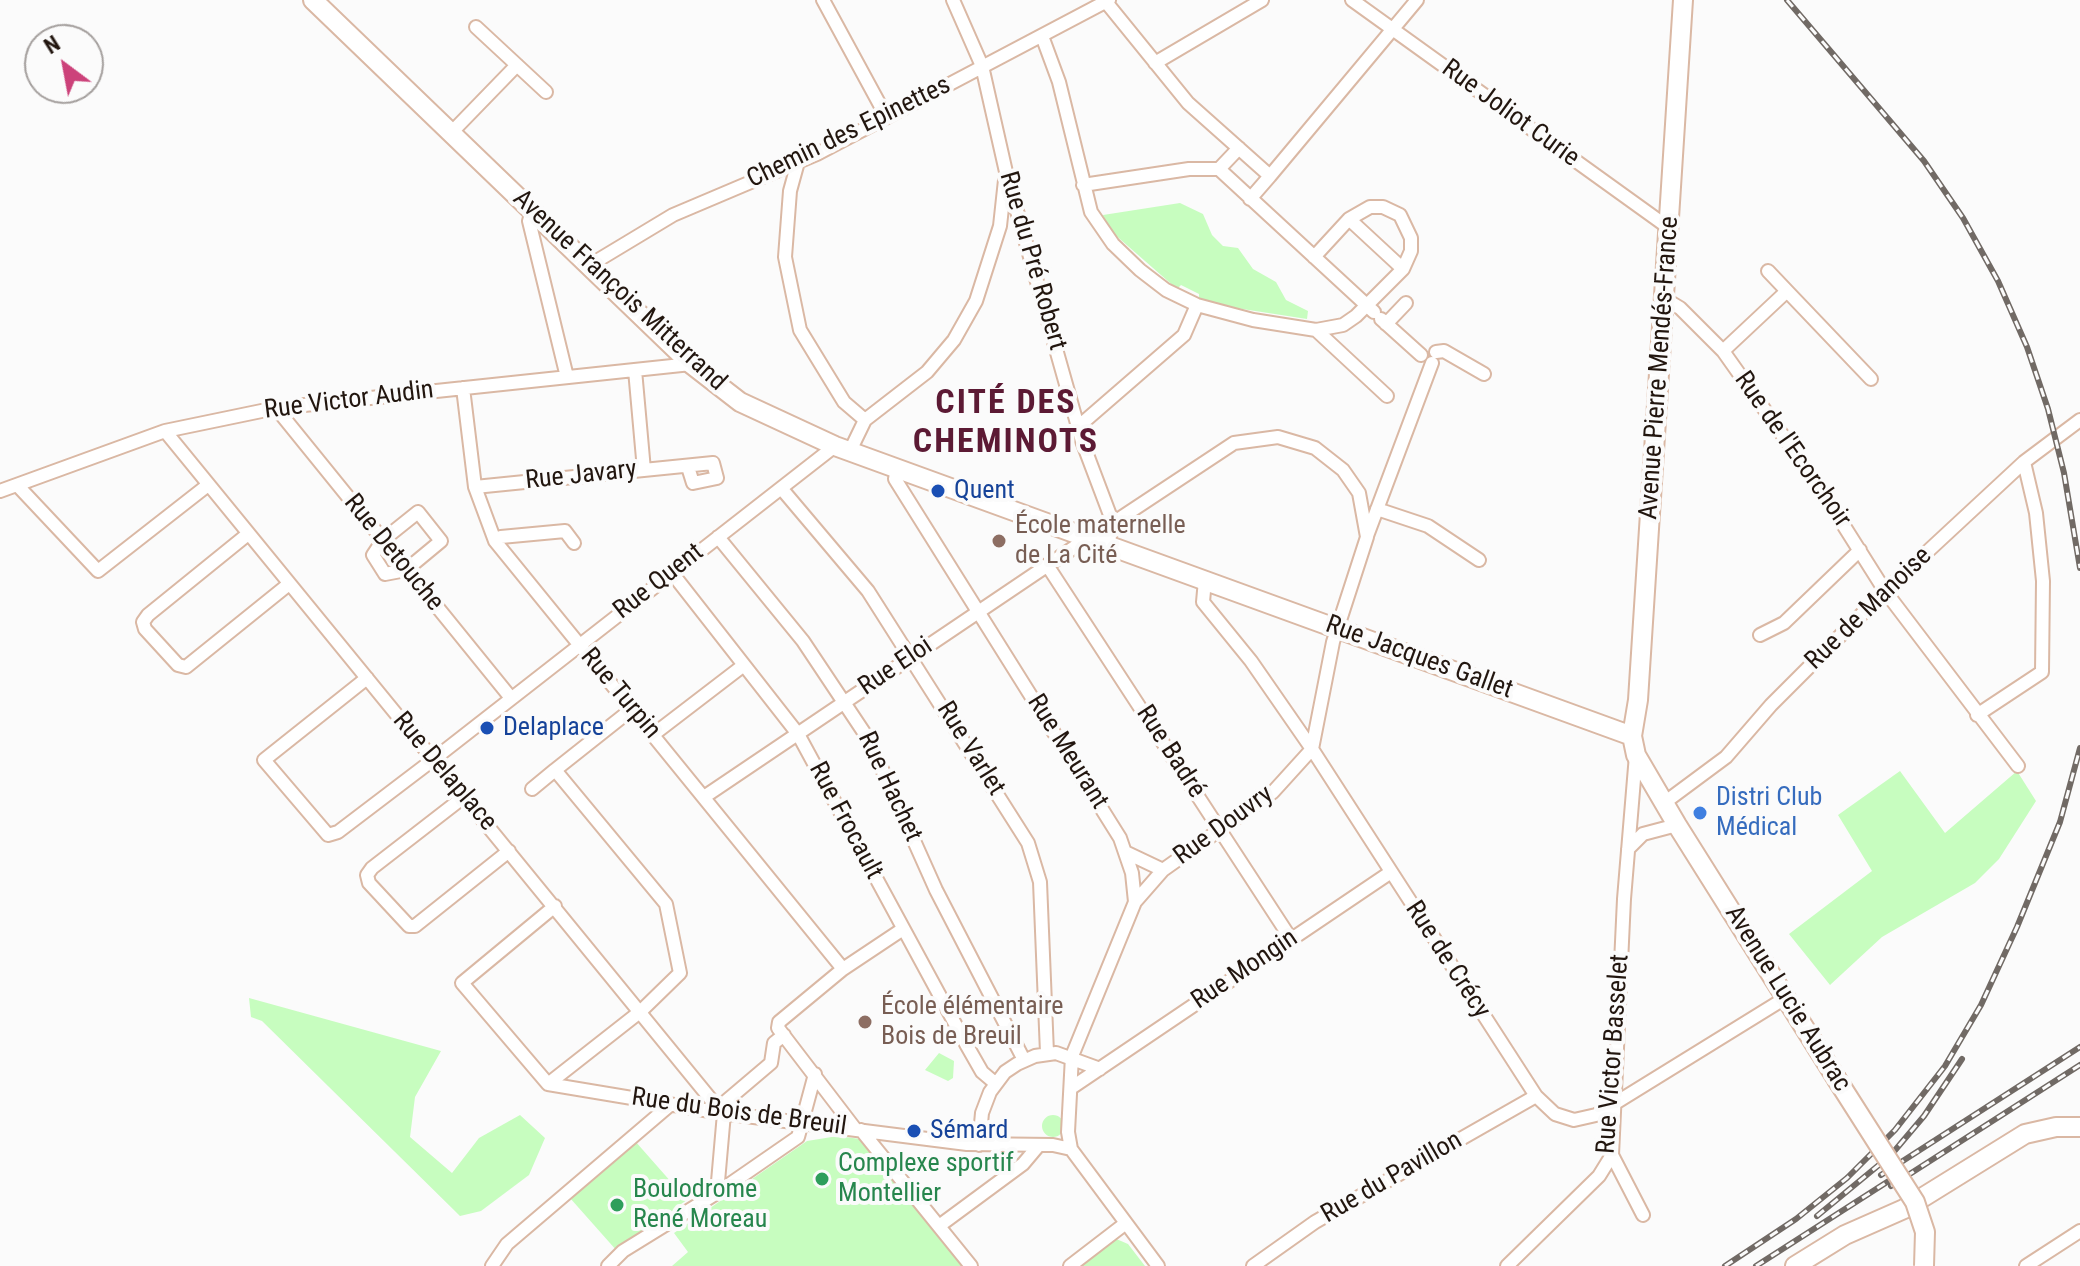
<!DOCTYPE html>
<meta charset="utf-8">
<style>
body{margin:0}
#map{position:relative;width:2080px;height:1266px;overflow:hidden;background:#fbfbfb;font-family:"Roboto Condensed",sans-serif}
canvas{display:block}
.north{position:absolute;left:24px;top:24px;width:80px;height:80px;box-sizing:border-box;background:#fbfbfb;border:2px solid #a49f9d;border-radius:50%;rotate:328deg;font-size:22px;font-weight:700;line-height:32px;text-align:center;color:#22160f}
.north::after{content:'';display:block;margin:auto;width:28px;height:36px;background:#cc427a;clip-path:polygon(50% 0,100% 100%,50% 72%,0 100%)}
</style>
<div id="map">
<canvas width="2080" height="1266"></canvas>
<div class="north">N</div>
</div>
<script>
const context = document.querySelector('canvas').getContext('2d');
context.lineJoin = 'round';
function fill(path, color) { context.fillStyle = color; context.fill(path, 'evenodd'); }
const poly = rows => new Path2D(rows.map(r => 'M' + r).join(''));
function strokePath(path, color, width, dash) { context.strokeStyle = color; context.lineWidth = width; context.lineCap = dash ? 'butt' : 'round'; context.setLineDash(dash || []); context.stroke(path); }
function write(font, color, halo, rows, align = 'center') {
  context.font = font + ' "Roboto Condensed",sans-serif'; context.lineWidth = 8; context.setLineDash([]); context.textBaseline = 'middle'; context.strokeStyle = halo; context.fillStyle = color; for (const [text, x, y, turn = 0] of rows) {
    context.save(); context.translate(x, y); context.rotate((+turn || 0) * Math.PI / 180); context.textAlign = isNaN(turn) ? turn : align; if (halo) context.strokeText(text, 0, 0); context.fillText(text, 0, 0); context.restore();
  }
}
const green = poly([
 [1180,203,1203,214,1212,235,1223,246,1238,248,1253,269,1276,282,1286,300,1308,311,1307,319,1210,304,1199,300,1199,294,1181,285,1177,289,1105,226,1103,215],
 [1900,771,1945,833,2017,771,2036,801,1999,859,1975,883,1882,937,1830,985,1789,934,1872,871,1838,815],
 [249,998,441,1051,415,1097,410,1137,452,1173,479,1138,520,1115,545,1138,529,1175,481,1211,460,1216,262,1021,251,1017],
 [939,1053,954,1061,953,1078,948,1081,925,1070],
 '1042 1126a11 11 0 1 1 22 0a11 11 0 1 1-22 0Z',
 [838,1136,860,1139,962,1266,672,1266,688,1252,674,1233,807,1141],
 [635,1141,687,1200,678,1206,679,1214,617,1251,570,1198],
 [1114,1238,1128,1244,1145,1266,1078,1266]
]);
const minor = poly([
 [823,0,886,116],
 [953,0,982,66,1006,172,1082,441,1113,523],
 [1352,0,1669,228],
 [1106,2,1188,103,1270,176,1250,199],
 [476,27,546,92],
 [1042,36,1059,82,1091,212,1113,244,1140,270,1166,290,1197,305,1253,320,1316,330,1343,325,1356,316,1403,269,1411,251,1411,238,1400,215,1383,207,1370,207,1349,219,1314,257],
 [1155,63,1262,0],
 [451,133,517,65],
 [1239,148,1219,169,1374,312],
 [798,162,790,191,785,257,800,330,844,402,865,420],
 [1270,176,1417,0],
 [1083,185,1189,169,1219,169],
 [532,210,529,221,567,377],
 [1349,219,1403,269],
 [590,265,673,215,817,154,1109,0],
 [1768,271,1787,291],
 [1665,299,1680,308,1723,351,1820,488,1885,591,2018,766],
 [1381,319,1421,355],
 [1386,324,1406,303],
 [1316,330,1387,396],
 [1723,351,1787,291,1871,379],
 [1436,352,1444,351,1484,374],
 [635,370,644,470],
 [463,388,475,487,495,541,843,969],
 [276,408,511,698],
 [1079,426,1184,335,1197,305],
 [165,431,722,1113],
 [850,451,865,420,927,372,954,340,976,301,1000,226,1005,180],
 [897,468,895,479,1120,838,1132,873,1135,902,1072,1056,1068,1132,1071,1149],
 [18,486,98,571,208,485],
 [475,487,713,463,717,478,693,483,688,467],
 [781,488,868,591,1028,843,1040,882,1047,1053],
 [0,491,165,431,276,408,691,364],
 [1377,509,1428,526,1479,560],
 [418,512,441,541,406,570,385,574,373,555,383,540,418,512],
 [248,534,148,615,143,622,145,629,178,665,186,667,289,584],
 [1367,536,1432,363],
 [718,537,803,641,869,740,936,890,1024,1060],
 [495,541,501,537,565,531,574,543],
 [1108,545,1113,523,1234,443,1278,437,1315,448,1343,470,1359,493,1367,537,1333,642,1312,749,1273,792,1163,870,1135,902],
 [1047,565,1291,939],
 [672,573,798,734,966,1044,982,1072,995,1083],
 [1205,580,1203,602,1251,661,1312,749,1536,1096,1555,1114,1574,1120,1596,1115,1787,997],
 [1760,635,1784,623,1860,550],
 [367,678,264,760,328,835,338,832,434,759,835,446],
 [1977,715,2042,672,2043,581,2036,513,2024,462],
 [654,734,744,665],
 [532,789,555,770],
 [465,796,372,868,367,875,369,883,409,926,415,926,509,851],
 [704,797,1088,538],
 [1664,803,1726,757,1771,705,1885,591,2024,462,2080,420],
 [1628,849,1643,834,1677,825],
 [1125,852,1163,870],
 [548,1084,722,1113,967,1144,1053,1145,1071,1149,1158,1266],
 [548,1084,641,1011,680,973,666,904,555,770,632,709],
 [548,1084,462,983,555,906],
 [1071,1088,1391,872],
 [856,1130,778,1028,779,1022,843,969,903,929],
 [861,1130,971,1266],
 [979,1145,982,1113,990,1092,1005,1072,1017,1064,1035,1056,1056,1053,1100,1069],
 [1612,1155,1643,1215],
 [717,1193,798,1137,815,1074],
 [939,1226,1023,1164,1039,1145],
 [492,1266,507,1244,670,1105],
 [608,1266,623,1251,717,1193,725,1102,771,1063,774,1043,784,1035],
 [1070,1266,1126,1223],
 [1253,1266,1315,1222,1536,1096],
 [1507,1266,1599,1176,1612,1155,1624,899,1636,755],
 [2026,1266,2080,1231]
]);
const secondary = poly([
 [313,0,691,364,740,402,835,446,1632,736],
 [1683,0,1638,700,1632,736,1636,755,1677,825,1836,1078],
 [1795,1266,1845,1235,1904,1209,2025,1134,2056,1127,2080,1127]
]);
const rail = poly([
 [1787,0,1924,161,1963,218,1998,281,2027,347,2048,409,2064,473,2080,568],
 [1881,1175,2080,1047],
 [1891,1186,2080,1065],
 [1817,1216,1891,1155,1924,1116,1962,1059],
 [1725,1266,1796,1219,1847,1178,1895,1130,1945,1066,1981,1005,2017,927,2060,822,2080,748],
 [1756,1266,1898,1175]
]);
const secondaryBridge = poly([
 [1836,1078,1915,1202,1925,1232,1924,1266]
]);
const markers = [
 [938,491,8,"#1a4fb4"],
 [999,541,8,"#8d6e63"],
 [487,728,8,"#1a4fb4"],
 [1700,813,8,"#3f7fe0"],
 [865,1022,8,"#8d6e63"],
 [914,1131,8,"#1a4fb4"],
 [822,1179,8,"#2e9e5b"],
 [617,1205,8,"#2e9e5b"]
];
const streetNames = [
 ["Rue Joliot Curie",1510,114,36],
 ["Chemin des Epinettes",849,133,-26],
 ["Rue du Pré Robert",1032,261,74],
 ["Avenue François Mitterrand",619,291,43],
 ["Avenue Pierre Mendés-France",1660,368,-86],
 ["Rue Victor Audin",349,401,-7],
 ["Rue de l'Ecorchoir",1792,450,55],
 ["Rue Javary",581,476,-6],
 ["Rue Detouche",393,553,51],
 ["Rue Quent",659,582,-38],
 ["Rue de Manoise",1869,609,-44],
 ["Rue Jacques Gallet",1419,658,20],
 ["Rue Eloi",896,667,-34],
 ["Rue Turpin",620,694,50],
 ["Rue Varlet",970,749,58],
 ["Rue Meurant",1067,752,58],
 ["Rue Badré",1170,752,57],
 ["Rue Delaplace",444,772,50],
 ["Rue Hachet",889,787,65],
 ["Rue Frocault",845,821,62],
 ["Rue Douvry",1224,826,-36],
 ["Rue de Crécy",1447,960,57],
 ["Rue Mongin",1245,970,-34],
 ["Avenue Lucie Aubrac",1787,999,58],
 ["Rue Victor Basselet",1614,1054,-86],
 ["Rue du Bois de Breuil",739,1113,8],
 ["Rue du Pavillon",1392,1178,-30]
];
const transitNames = [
 ["Quent",954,491],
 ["Delaplace",503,728],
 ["Sémard",930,1131]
];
const educationNames = [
 ["École maternelle",1015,526],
 ["de La Cité",1015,556],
 ["École élémentaire",881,1007],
 ["Bois de Breuil",881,1037]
];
const shopNames = [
 ["Distri Club",1716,798],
 ["Médical",1716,828]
];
const leisureNames = [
 ["Complexe sportif",838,1164],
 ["Montellier",838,1194],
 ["Boulodrome",633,1190],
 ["René Moreau",633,1220]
];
const districtNames = [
 ["CITÉ DES",1006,404],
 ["CHEMINOTS",1006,443]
];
fill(green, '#c7fdbf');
strokePath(minor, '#dab8a4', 16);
strokePath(secondary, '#dab8a4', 22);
strokePath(minor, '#fff', 12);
strokePath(secondary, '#fff', 18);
strokePath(rail, '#716a65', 6);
strokePath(rail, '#fbfbfb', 3, [9]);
strokePath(secondaryBridge, '#dab8a4', 22, []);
strokePath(secondaryBridge, '#fff', 18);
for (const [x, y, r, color] of markers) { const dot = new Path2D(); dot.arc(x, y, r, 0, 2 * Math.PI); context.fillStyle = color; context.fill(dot); strokePath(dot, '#fbfbfb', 3); }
write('26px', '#22160f', '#fbfbfb', streetNames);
write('26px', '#164399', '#fbfbfb', transitNames, 'left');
write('26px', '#785e54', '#fbfbfb', educationNames, 'left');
write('26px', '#366cbe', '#fbfbfb', shopNames, 'left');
write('26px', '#27864d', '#fbfbfb', leisureNames, 'left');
context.letterSpacing = '2px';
write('bold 34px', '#5c1a34', '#fbfbfb', districtNames);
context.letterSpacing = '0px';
</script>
